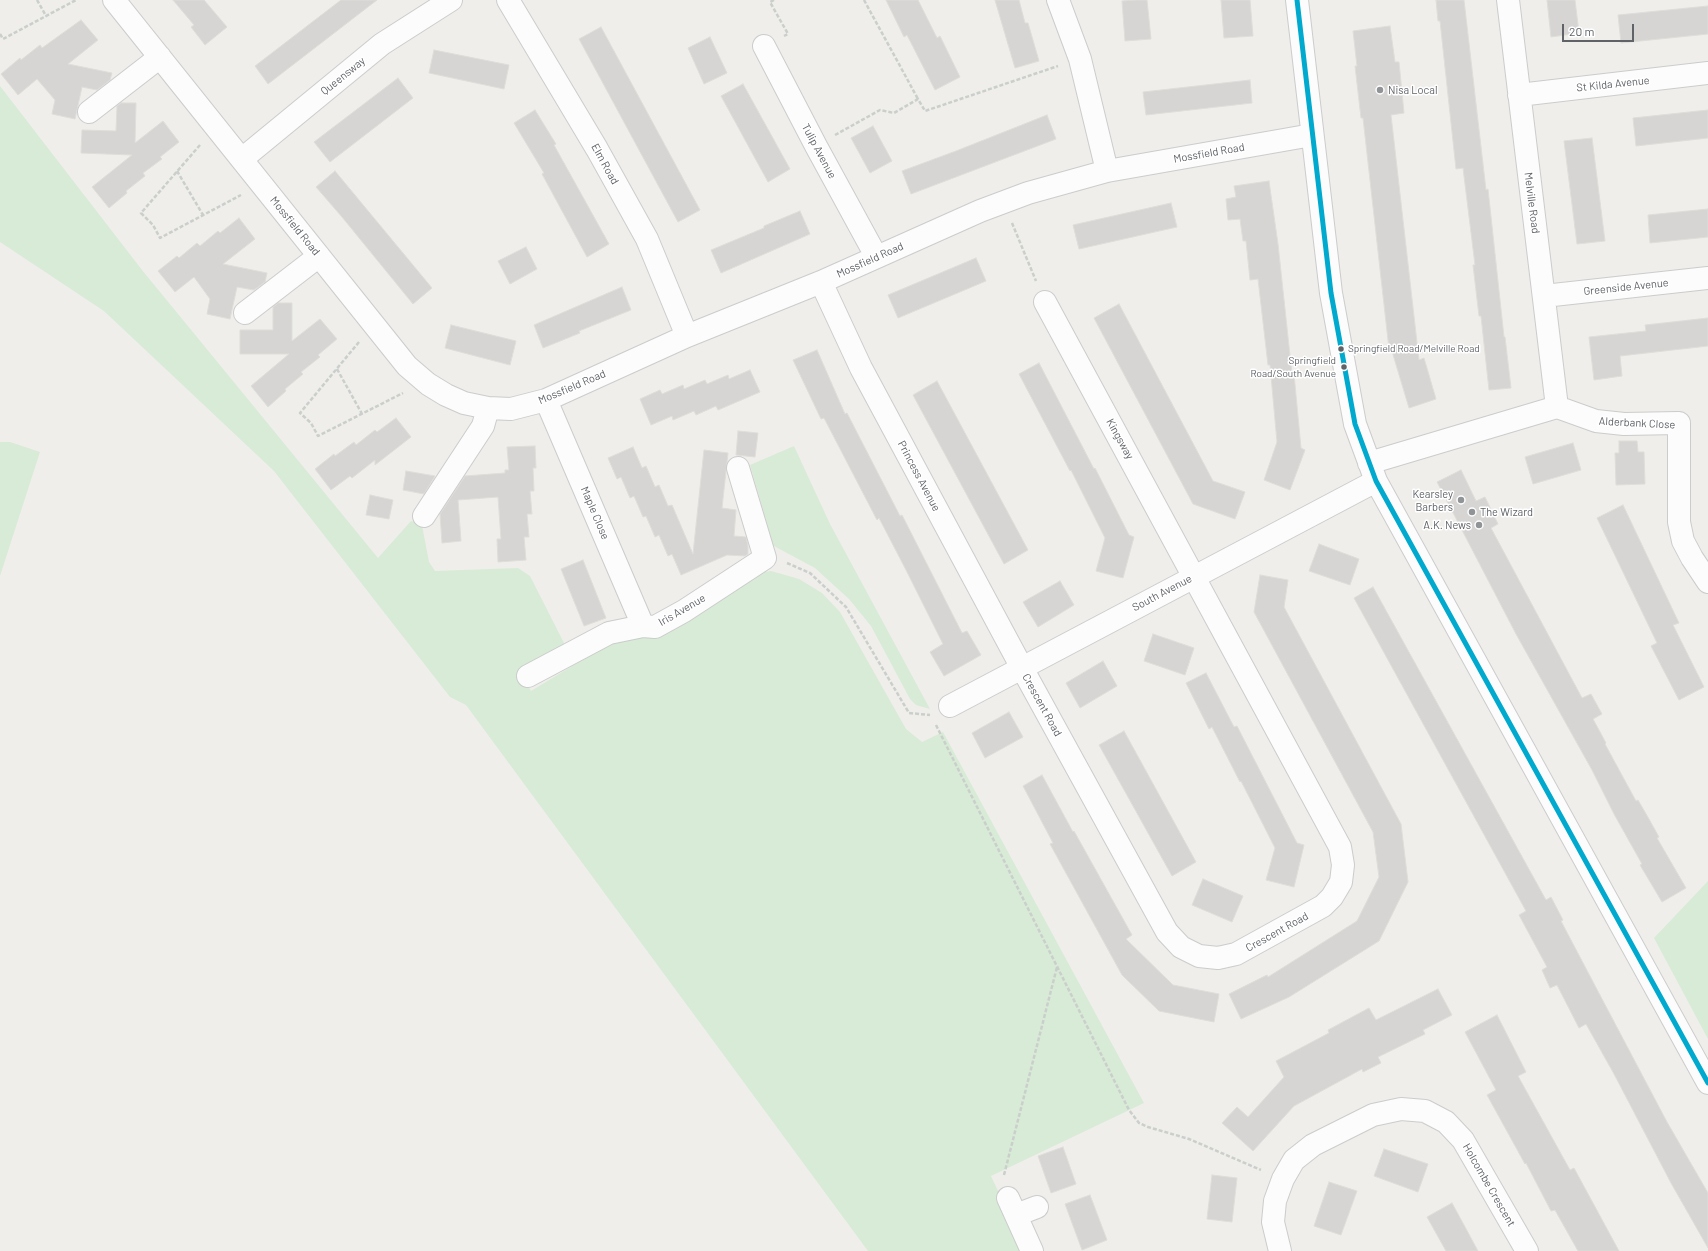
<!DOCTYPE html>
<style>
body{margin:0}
#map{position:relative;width:1708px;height:1251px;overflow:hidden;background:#efeeea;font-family:Barlow,sans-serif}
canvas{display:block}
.scale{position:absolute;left:1562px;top:24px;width:72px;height:18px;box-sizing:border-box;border:2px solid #5f6368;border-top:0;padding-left:5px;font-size:12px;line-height:14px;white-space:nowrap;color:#5f6368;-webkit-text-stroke:3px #fff;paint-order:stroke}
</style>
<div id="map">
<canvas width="1708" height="1251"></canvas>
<div class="scale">20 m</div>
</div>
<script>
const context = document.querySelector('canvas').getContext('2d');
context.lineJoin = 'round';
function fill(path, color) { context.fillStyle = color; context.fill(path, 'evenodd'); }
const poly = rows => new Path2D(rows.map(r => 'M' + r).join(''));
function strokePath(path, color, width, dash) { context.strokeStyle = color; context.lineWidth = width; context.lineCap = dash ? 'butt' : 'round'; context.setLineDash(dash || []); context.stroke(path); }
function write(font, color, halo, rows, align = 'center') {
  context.font = font + ' Barlow,sans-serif'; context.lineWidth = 3; context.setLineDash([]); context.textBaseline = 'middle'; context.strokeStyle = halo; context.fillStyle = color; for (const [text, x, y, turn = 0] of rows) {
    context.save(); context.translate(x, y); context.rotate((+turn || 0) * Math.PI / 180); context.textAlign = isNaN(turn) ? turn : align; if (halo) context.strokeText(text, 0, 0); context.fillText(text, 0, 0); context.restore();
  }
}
const green = poly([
 [0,86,142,270,378,558,411,521,422,525,429,562,435,571,518,568,530,576,565,645,519,669,531,691,615,640,758,573,771,571,799,579,822,593,840,612,906,729,922,742,943,732,1144,1103,991,1176,1026,1251,868,1251,466,705,450,697,274,471,104,311,0,242],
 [0,442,10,442,40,452,0,576],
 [794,446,830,524,930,709,916,705,910,699,871,626,849,599,815,568,772,545,772,541,750,465],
 [1708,881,1708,1039,1654,938]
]);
const building = poly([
 [173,0,204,0,227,27,205,45,191,27,194,25,173,0],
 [341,0,377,0,268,84,255,66,341,0],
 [886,0,918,0,937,38,940,36,960,77,935,90,907,35,904,37,886,0],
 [995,0,1019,0,1025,23,1028,23,1039,61,1015,68,995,0],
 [1135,0,1147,0,1151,39,1125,41,1122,1,1135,0],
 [1221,0,1250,0,1253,36,1224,38,1221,0],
 [1436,0,1464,0,1486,190,1488,189,1504,337,1505,337,1511,388,1489,390,1481,316,1479,316,1473,265,1475,265,1463,168,1456,169,1440,21,1438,21,1436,0],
 [1547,0,1575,0,1579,33,1551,37,1547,0],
 [1708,6,1708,34,1621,43,1618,15,1708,6],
 [81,20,98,40,68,64,112,73,110,80,97,90,82,87,75,119,52,114,55,100,37,79,18,95,1,74,20,58,21,60,40,45,42,48,81,20],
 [1390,26,1395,62,1399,62,1404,113,1391,115,1419,360,1424,358,1436,399,1409,408,1391,348,1389,349,1363,118,1361,118,1355,66,1357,66,1353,31,1390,26],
 [601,27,700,210,678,222,579,39,601,27],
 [710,37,727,73,704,84,688,48,710,37],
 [434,50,509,65,504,89,429,73,434,50],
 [398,78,413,98,330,162,314,142,398,78],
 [1250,80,1252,103,1146,115,1143,92,1250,80],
 [743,84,790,169,768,182,721,96,743,84],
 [121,103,136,103,135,143,163,121,179,142,160,157,162,159,143,173,145,176,126,191,127,193,109,208,92,187,132,155,81,153,82,130,116,131,117,106,121,103],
 [535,110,556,144,554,145,609,244,587,257,542,174,544,173,514,123,535,110],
 [1708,110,1708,138,1636,146,1633,118,1708,110],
 [1047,115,1056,139,911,194,902,171,956,151,1047,115],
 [873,126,892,161,870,173,851,138,873,126],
 [1592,138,1605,241,1577,244,1564,141,1592,138],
 [335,171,432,288,413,304,342,217,316,187,335,171],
 [1269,181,1278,244,1292,374,1294,374,1301,448,1305,450,1290,490,1264,480,1277,442,1270,365,1268,365,1258,279,1250,280,1246,241,1243,241,1240,219,1228,220,1226,199,1236,197,1234,186,1269,181],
 [1171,203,1177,227,1079,249,1073,225,1171,203],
 [1708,209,1708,237,1650,243,1648,215,1708,209],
 [800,211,810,234,721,273,711,250,764,228,764,226,800,211],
 [239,218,255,239,223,264,267,273,265,282,254,290,237,287,230,319,207,314,210,299,194,277,175,292,158,271,177,256,179,258,197,243,200,246,218,231,220,233,239,218],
 [526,247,537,269,510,284,498,261,526,247],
 [976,258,986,281,898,318,888,295,976,258],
 [622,287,631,310,579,331,580,333,543,348,534,325,622,287],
 [278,303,292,303,292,341,320,319,337,339,318,355,320,357,301,372,303,374,285,389,286,391,268,407,251,386,289,354,240,354,240,330,273,330,273,307,278,303],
 [1119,304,1213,481,1245,492,1235,519,1193,504,1094,318,1119,304],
 [1708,318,1708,346,1620,356,1622,376,1594,380,1589,337,1646,331,1645,325,1708,318],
 [451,325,516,341,510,365,445,348,451,325],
 [817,350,845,414,847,413,900,516,902,515,962,633,967,631,981,655,944,676,930,652,943,644,906,570,879,518,877,520,824,418,821,419,793,360,817,350],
 [1039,363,1094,469,1095,468,1129,535,1134,537,1123,578,1096,571,1105,538,1071,470,1070,471,1019,374,1039,363],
 [750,370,760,392,718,410,716,406,696,415,694,411,673,420,672,416,651,425,640,399,660,390,662,394,683,385,684,389,705,380,707,384,728,375,729,379,750,370],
 [937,381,1028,550,1004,564,913,395,937,381],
 [396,418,411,437,375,465,375,460,352,478,350,476,331,490,315,469,334,454,335,456,354,442,356,445,375,430,377,432,396,418],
 [738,431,758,433,755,457,736,455,738,431],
 [1619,441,1637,441,1638,452,1644,452,1645,484,1616,485,1615,453,1619,453,1619,441],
 [1573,443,1581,470,1533,484,1525,457,1573,443],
 [535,446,536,468,533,468,534,491,530,491,532,514,527,514,529,537,524,537,526,560,498,562,497,539,501,539,498,497,458,500,461,541,442,543,440,514,465,476,505,473,505,470,509,470,507,447,535,446],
 [633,447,642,468,646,466,655,487,659,485,668,506,672,505,693,554,704,450,728,453,722,508,736,510,734,536,746,537,748,546,748,554,745,556,727,555,681,575,672,554,668,556,659,535,655,537,646,516,643,517,634,496,630,498,621,477,617,479,608,458,633,447],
 [1461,470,1476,501,1485,497,1498,524,1491,528,1582,698,1591,694,1602,714,1593,719,1606,743,1605,744,1636,801,1638,800,1649,819,1659,837,1657,838,1686,888,1662,902,1640,865,1642,864,1614,814,1592,770,1516,634,1437,482,1461,470],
 [406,471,435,476,424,494,403,490,406,471],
 [370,495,393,500,389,519,366,515,370,495],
 [1623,505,1679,623,1673,625,1704,687,1679,700,1651,646,1657,643,1597,518,1623,505],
 [1319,544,1359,559,1350,585,1309,571,1319,544],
 [583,560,606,618,584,626,561,569,583,560],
 [1260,575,1288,580,1284,607,1401,824,1408,882,1379,941,1289,997,1241,1019,1229,994,1267,975,1268,977,1357,921,1379,877,1373,832,1254,612,1260,575],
 [1060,581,1074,605,1038,627,1023,602,1060,581],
 [1373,587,1546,900,1551,897,1563,920,1561,921,1601,997,1667,1122,1708,1193,1708,1248,1671,1183,1614,1074,1586,1024,1579,1028,1557,985,1550,988,1542,970,1547,967,1519,915,1526,911,1354,598,1373,587],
 [1153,634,1194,648,1185,675,1144,661,1153,634],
 [1103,661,1117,686,1080,708,1066,683,1103,661],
 [1206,673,1234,727,1237,726,1297,843,1304,845,1294,887,1266,880,1275,848,1241,781,1240,782,1212,727,1209,729,1186,683,1206,673],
 [1009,712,1023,737,985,758,972,733,1009,712],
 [1124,731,1196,862,1172,876,1099,745,1124,731],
 [1042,775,1073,832,1074,831,1132,935,1126,939,1173,985,1219,994,1214,1022,1159,1011,1122,975,1050,844,1053,843,1023,786,1042,775],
 [1203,879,1243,896,1232,922,1192,905,1203,879],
 [1438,989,1452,1015,1423,1030,1425,1034,1378,1057,1381,1063,1363,1072,1362,1069,1294,1106,1253,1151,1222,1123,1237,1107,1248,1117,1284,1077,1276,1061,1329,1033,1328,1030,1369,1008,1376,1020,1438,989],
 [1497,1015,1526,1072,1518,1076,1570,1170,1574,1168,1619,1251,1578,1251,1555,1210,1551,1211,1526,1163,1525,1164,1487,1095,1496,1090,1465,1032,1497,1015],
 [1063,1147,1076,1184,1051,1193,1038,1156,1063,1147],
 [1384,1149,1428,1164,1418,1192,1374,1176,1384,1149],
 [1212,1175,1237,1178,1232,1222,1207,1219,1212,1175],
 [1329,1182,1357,1191,1341,1235,1314,1226,1329,1182],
 [1090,1195,1107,1240,1082,1250,1065,1204,1090,1195],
 [1452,1203,1464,1225,1478,1251,1446,1251,1427,1217,1452,1203]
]);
const path = poly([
 [37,0,46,16],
 [774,0,770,2,788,34,784,36],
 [864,0,918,99],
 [0,34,3,39,76,0],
 [835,135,880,110,894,113,918,99,925,111,1058,66],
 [200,145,141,213,153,225,160,238,241,195],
 [177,171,203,215],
 [1012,223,1036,281],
 [359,342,300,413,311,423,318,436,403,393],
 [337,369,362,414],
 [787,563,810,573,846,607,909,713,930,715],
 [936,725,1129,1110,1139,1123,1148,1127,1189,1139,1261,1170],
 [1004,1175,1057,967]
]);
const minor = poly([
 [114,0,407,366,428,384,446,395,464,403,488,408,511,409,546,400,687,336,821,282,980,211,1028,193,1107,171,1312,135],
 [508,0,597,149,647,239,687,336],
 [1058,0,1080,59,1107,171],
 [1297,0,1331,293,1355,424,1376,481,1708,1083],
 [1508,0,1557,407],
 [764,46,816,146,876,256],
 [1519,95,1708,73],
 [89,112,160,57],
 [242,159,382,44,451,0],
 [821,282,861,368,1022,668,1167,932,1181,947,1199,956,1218,958,1236,954,1323,906,1332,897,1341,882,1343,865,1340,847,1045,302],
 [1544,296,1708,278],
 [245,313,319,256],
 [546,400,643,626],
 [1369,463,1557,407,1596,421,1624,424,1679,423,1679,522,1683,541,1692,558,1708,582],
 [424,516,483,426,488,408],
 [528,676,609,633,643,626,655,627,684,611,765,558,738,468],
 [950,706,1376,481],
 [1008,1198,1032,1251],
 [1016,1215,1037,1207],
 [1280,1251,1273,1222,1275,1201,1283,1179,1294,1160,1313,1145,1373,1115,1401,1109,1425,1111,1446,1122,1463,1140,1527,1251]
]);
const bus1 = poly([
 [1297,0,1331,293,1355,424,1376,481,1708,1083]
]);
const markers = [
 [1380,90,4,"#919496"],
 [1341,349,3.5,"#5f6368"],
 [1344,367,3.5,"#5f6368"],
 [1461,500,4,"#919496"],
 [1472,512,4,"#919496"],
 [1479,525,4,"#919496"]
];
const busNames = [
 ["Springfield Road/Melville Road",1348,349],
 ["Springfield",1336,361,"right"],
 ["Road/South Avenue",1336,374,"right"]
];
const streetNames = [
 ["Queensway",343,76,-39],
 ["St Kilda Avenue",1613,84,-6],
 ["Tulip Avenue",819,151,62],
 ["Mossfield Road",1209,153,-10],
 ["Elm Road",605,164,61],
 ["Melville Road",1532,203,83],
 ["Mossfield Road",295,226,51],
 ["Mossfield Road",870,260,-24],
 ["Greenside Avenue",1626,287,-6],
 ["Mossfield Road",572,387,-23],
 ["Alderbank Close",1637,423,3],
 ["Kingsway",1120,439,61],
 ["Princess Avenue",919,476,62],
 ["Maple Close",595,513,67],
 ["South Avenue",1162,593,-28],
 ["Iris Avenue",682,610,-30],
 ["Crescent Road",1042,705,61],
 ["Crescent Road",1277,932,-29],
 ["Holcombe Crescent",1489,1185,60]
];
const poiNames = [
 ["Nisa Local",1388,90],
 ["Kearsley",1453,494,"right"],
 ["Barbers",1453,507,"right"],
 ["The Wizard",1480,512],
 ["A.K. News",1471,525,"right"]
];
fill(green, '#d8ebd6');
fill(building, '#d6d5d3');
strokePath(building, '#deddd9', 1);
strokePath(minor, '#cbcccc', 24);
strokePath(path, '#cacfcc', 2.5, [4, 2]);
strokePath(minor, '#fdfcfc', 22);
strokePath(bus1, '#00a9ce', 5);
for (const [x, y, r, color] of markers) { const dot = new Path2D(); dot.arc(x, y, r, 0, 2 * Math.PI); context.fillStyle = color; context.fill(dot); strokePath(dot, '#fff', 1.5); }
write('10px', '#5f6368', '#fff', busNames, 'left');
write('11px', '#5f6368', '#fff', streetNames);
write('11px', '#5f6368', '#fff', poiNames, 'left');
</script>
